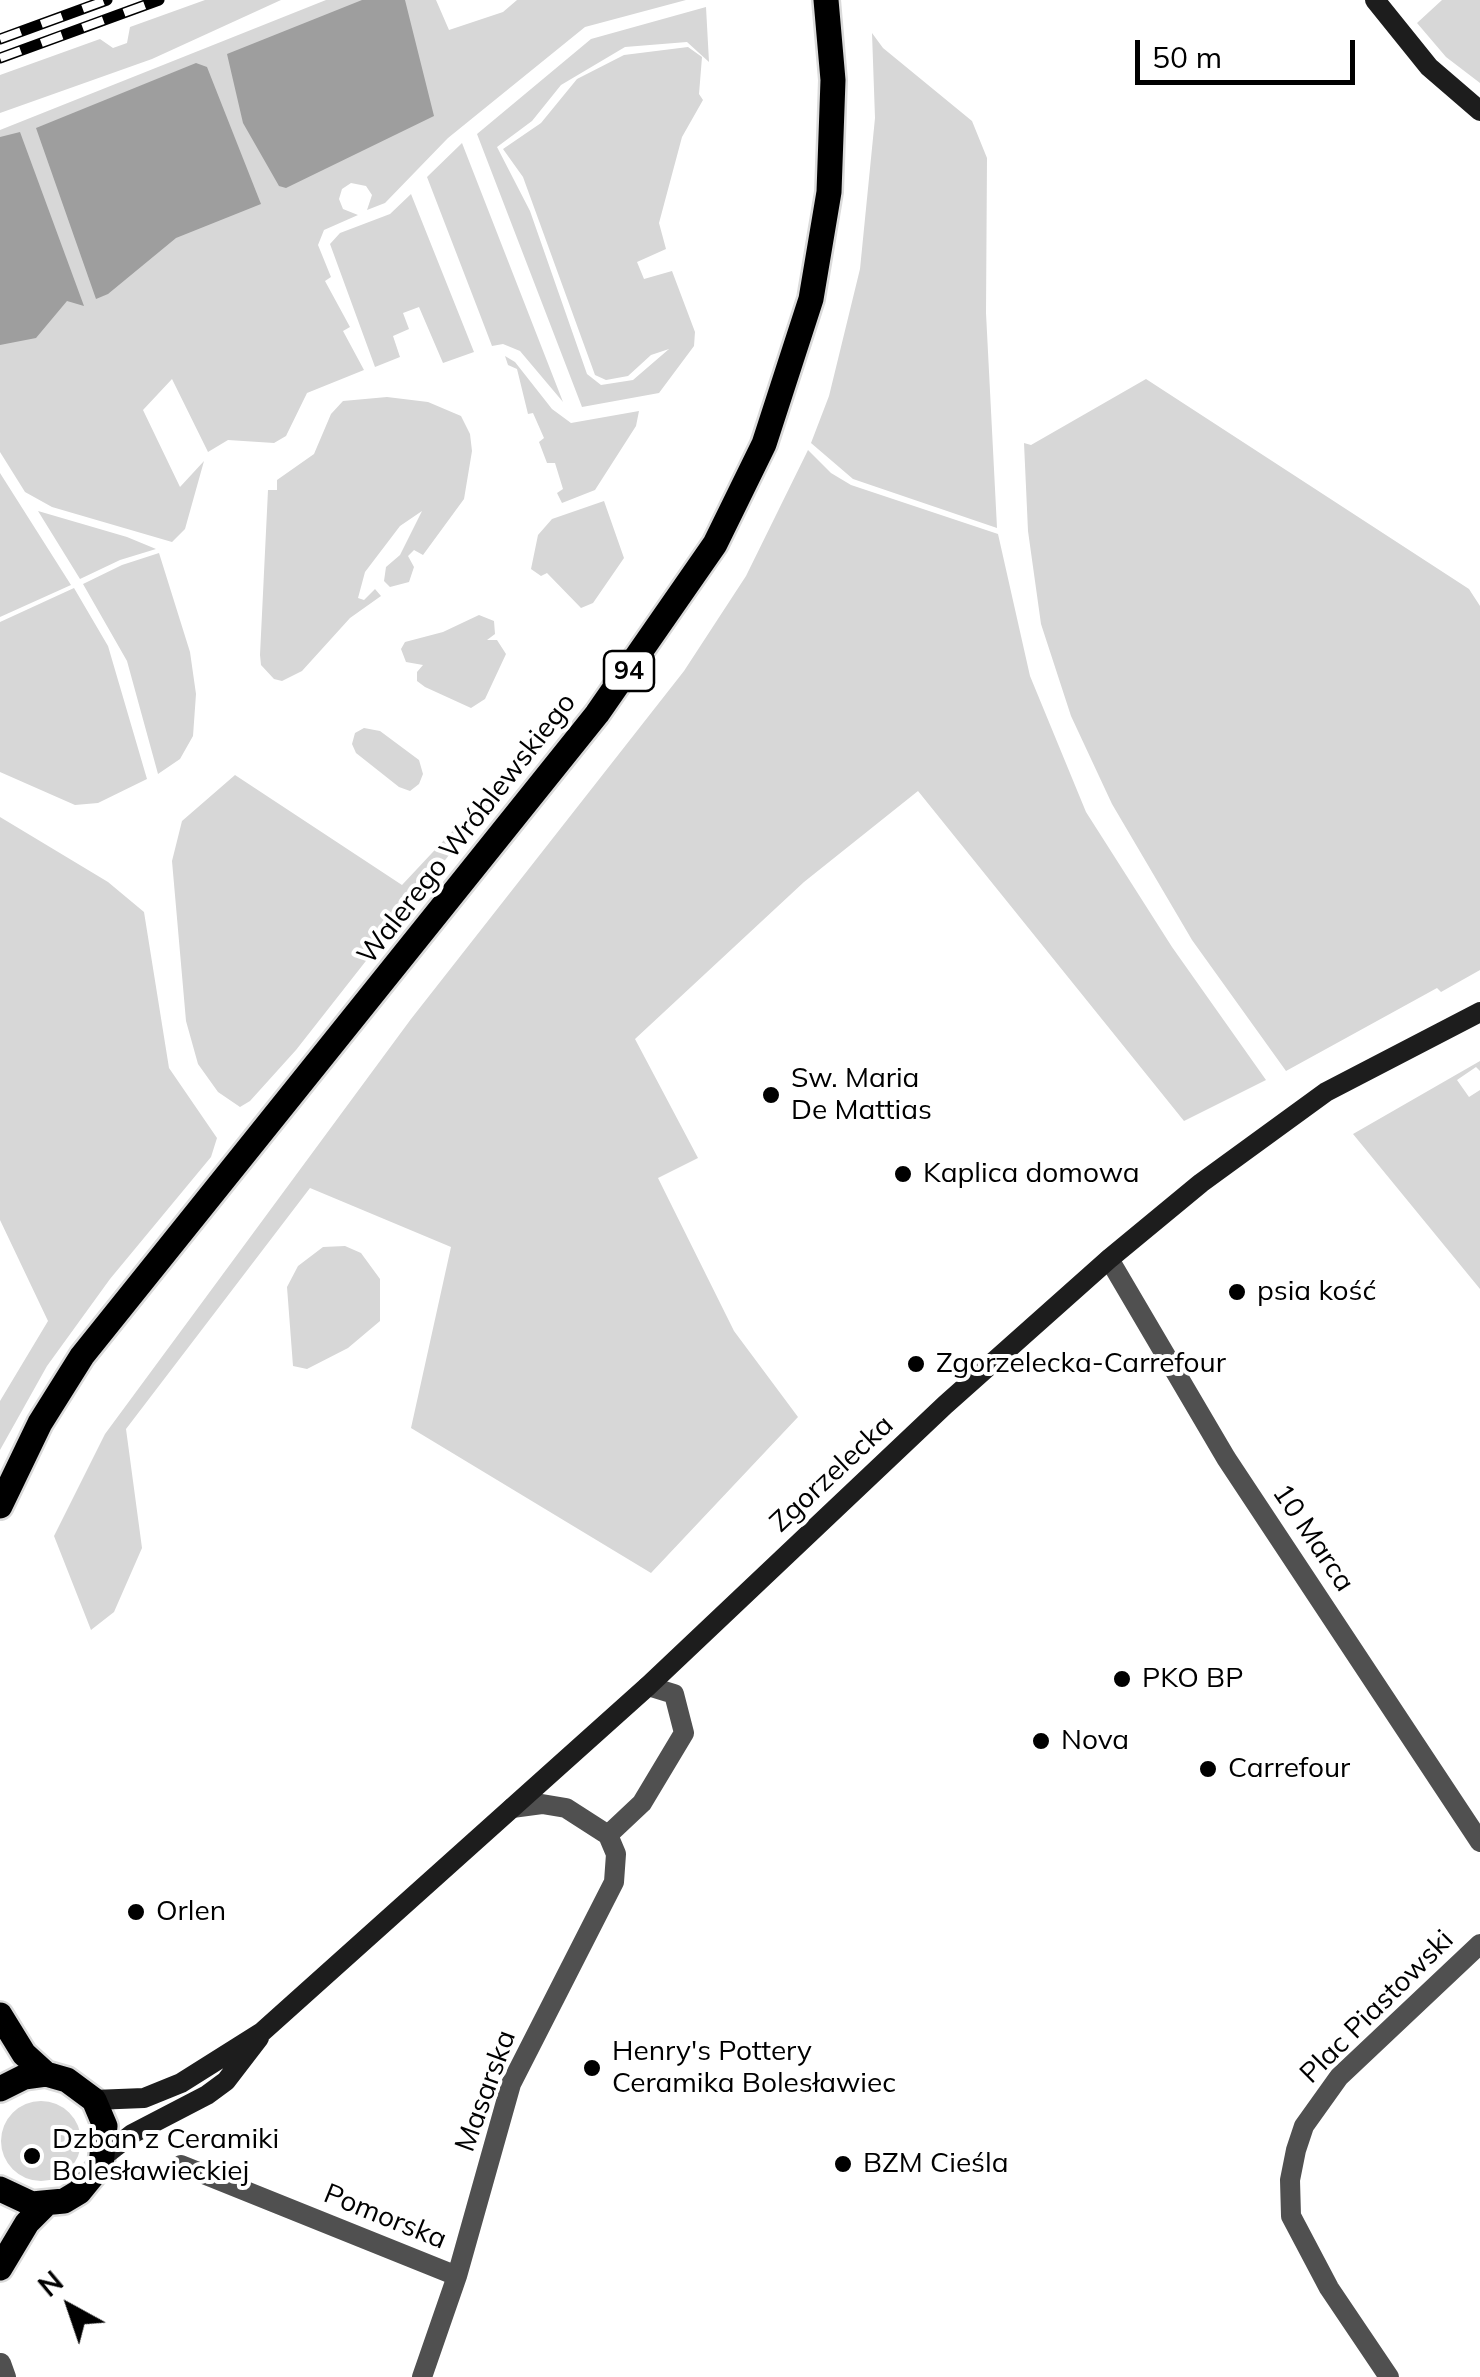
<!DOCTYPE html>
<meta charset="utf-8">
<style>
body{margin:0}
#map{position:relative;width:1480px;height:2377px;overflow:hidden;background:#fff;font-family:Mulish,sans-serif}
canvas{display:block}
.north{position:absolute;left:20px;top:2257px;width:100px;height:100px;-webkit-text-stroke:8px #fff;paint-order:stroke;rotate:320deg;font-size:28px;font-weight:700;line-height:40px;text-align:center;color:#000}
.north::after{content:'';display:block;margin:auto;width:35px;height:45px;background:#000;clip-path:polygon(50% 0,100% 100%,50% 72%,0 100%)}
.scale{position:absolute;left:1135px;top:40px;width:220px;height:45px;box-sizing:border-box;border:5px solid #000;border-top:0;padding-left:12px;font-size:30px;line-height:35px;white-space:nowrap;color:#000;-webkit-text-stroke:8px #fff;paint-order:stroke}
</style>
<div id="map">
<canvas width="1480" height="2377"></canvas>
<div class="north">N</div>
<div class="scale">50 m</div>
</div>
<script>
const context = document.querySelector('canvas').getContext('2d');
context.lineJoin = 'round';
function fill(path, color) { context.fillStyle = color; context.fill(path, 'evenodd'); }
const poly = rows => new Path2D(rows.map(r => 'M' + r).join(''));
function strokePath(path, color, width, dash) { context.strokeStyle = color; context.lineWidth = width; context.lineCap = dash ? 'butt' : 'round'; context.setLineDash(dash || []); context.stroke(path); }
function write(font, color, halo, rows, align = 'center') {
  context.font = font + ' Mulish,sans-serif'; context.lineWidth = 8; context.setLineDash([]); context.textBaseline = 'middle'; context.strokeStyle = halo; context.fillStyle = color; for (const [text, x, y, turn = 0] of rows) {
    context.save(); context.translate(x, y); context.rotate((+turn || 0) * Math.PI / 180); context.textAlign = isNaN(turn) ? turn : align; if (halo) context.strokeText(text, 0, 0); context.fillText(text, 0, 0); context.restore();
  }
}
const green = poly([
 [205,0,281,0,152,59,0,113,0,75,100,39,113,48,127,43,130,27],
 [326,0,436,0,449,30,503,12,517,0,686,0,585,27,448,138,385,203,367,210,372,195,366,186,351,183,342,189,339,199,343,209,358,215,324,230,318,245,331,277,325,281,350,327,343,331,364,370,307,393,286,436,274,443,228,440,208,452,172,379,143,410,180,487,204,461,185,529,172,542,52,507,25,492,0,452,0,130],
 [1442,0,1480,0,1480,83,1446,57,1417,23],
 [706,7,709,62,687,42,625,47,561,85,532,121,497,147,530,211,587,374,601,385,633,380,669,349,651,355,628,376,606,380,595,375,523,177,503,149,541,123,577,79,624,55,688,47,702,57,699,94,703,100,682,137,659,223,666,249,637,262,644,279,672,271,695,332,694,346,659,393,582,407,477,134,591,39],
 [872,33,883,48,972,121,987,158,986,313,997,528,853,479,811,443,829,396,860,269,875,118],
 [462,143,563,402,520,351,503,344,492,346,479,312,427,177],
 [411,194,474,352,443,363,419,307,403,313,409,329,393,336,400,357,375,367,330,244,340,233,390,214],
 [505,356,515,362,552,409,571,423,639,411,636,426,595,490,562,503,557,493,563,489,555,463,547,463,539,442,544,438,533,413,528,414,517,369,508,365],
 [1146,379,1469,589,1480,606,1480,970,1441,992,1437,988,1286,1071,1192,940,1112,804,1071,716,1041,624,1028,531,1024,443,1031,445],
 [387,397,428,402,461,416,470,434,472,451,464,499,423,555,414,550,408,556,414,567,409,582,390,587,384,581,386,567,400,555,422,511,400,526,365,572,358,598,364,600,375,589,381,596,350,618,302,671,282,681,274,679,261,665,260,655,268,490,277,490,277,480,314,454,331,414,343,401],
 [808,450,831,473,851,485,998,534,1030,676,1086,812,1172,947,1266,1080,1184,1121,918,791,804,882,635,1039,698,1158,658,1178,734,1331,798,1417,651,1573,411,1428,451,1247,310,1188,126,1429,142,1548,114,1612,91,1630,54,1536,105,1434,411,1019,684,671,746,576],
 [0,473,71,585,0,617],
 [604,501,624,558,593,603,581,608,547,573,541,576,531,569,538,535,552,519],
 [38,511,127,537,156,549,120,560,80,579],
 [159,553,190,652,196,694,193,736,180,759,158,774,127,661,83,584,122,565],
 [74,588,108,646,147,779,98,803,75,805,0,772,0,622],
 [479,615,494,621,495,634,487,640,497,640,506,654,485,699,471,708,425,687,417,681,417,672,423,665,406,662,401,649,405,642,443,632],
 [364,728,380,731,419,760,423,774,419,784,410,791,399,787,356,753,352,744,355,733],
 [548,729,296,1050,250,1101,240,1107,218,1092,198,1064,186,1021,172,861,182,821,235,775,402,885],
 [0,817,108,882,144,912,169,1068,217,1138,211,1157,110,1279,47,1366,0,1450,0,1401,48,1321,0,1220],
 [1480,1061,1480,1071,1476,1067,1457,1080,1469,1097,1480,1090,1480,1289,1353,1134],
 [345,1246,361,1253,380,1279,380,1321,348,1348,307,1369,293,1366,287,1287,298,1266,323,1247],
 '1 2141a40 40 0 1 1 80 0a40 40 0 1 1-80 0Z'
]);
const water = poly([
 [362,0,405,0,434,116,286,188,279,186,243,123,227,54],
 [196,63,207,67,261,204,176,238,108,294,96,299,36,128],
 [20,132,84,306,67,301,36,338,0,345,0,137]
]);
const street = poly([
 [1109,1259,1226,1458,1480,1842],
 [512,1808,542,1804,566,1808,608,1835],
 [181,2165,457,2276],
 [1,2363,6,2377],
 [422,2377,457,2276,511,2084,614,1882,616,1854,608,1835,642,1803,684,1733,674,1694,648,1686],
 [1389,2377,1329,2288,1291,2216,1290,2180,1296,2150,1304,2126,1339,2077,1480,1944]
]);
const secondary = poly([
 [1375,0,1429,67,1480,111],
 [94,2100,144,2098,181,2083,262,2032,648,1686,945,1405,1109,1259,1201,1183,1326,1092,1480,1012],
 [104,2156,132,2134,207,2095,226,2081,259,2038]
]);
const primary = poly([
 [0,1506,40,1423,82,1356,597,714,715,544,764,444,811,299,829,192,833,80,826,0],
 [0,2015,24,2054,46,2074],
 [0,2089,24,2077,46,2074,67,2080,94,2100,105,2126,101,2165,79,2192,64,2201,32,2204,0,2189],
 [0,2268,27,2223,46,2204]
]);
const rail = poly([
 [0,39,107,0],
 [0,58,159,0]
]);
const markers = [
 [771,1095,10,"#000"],
 [903,1174,10,"#000"],
 [1237,1292,10,"#000"],
 [916,1364,10,"#000"],
 [1122,1679,10,"#000"],
 [1041,1741,10,"#000"],
 [1208,1769,10,"#000"],
 [136,1912,10,"#000"],
 [592,2068,10,"#000"],
 [32,2156,10,"#000"],
 [843,2164,10,"#000"]
];
const shields = [
 [629,671,50]
];
const shieldNames = [
 ["94",629,671]
];
const streetNames = [
 ["Walerego Wróblewskiego",467,829,-52],
 ["Zgorzelecka",832,1474,-43],
 ["10 Marca",1313,1538,56],
 ["Plac Piastowski",1377,2007,-45],
 ["Masarska",486,2091,-70],
 ["Pomorska",385,2217,22]
];
const poiNames = [
 ["Sw. Maria",791,1079],
 ["De Mattias",791,1111],
 ["Kaplica domowa",923,1174],
 ["psia kość",1257,1292],
 ["Zgorzelecka-Carrefour",936,1364],
 ["PKO BP",1142,1679],
 ["Nova",1061,1741],
 ["Carrefour",1228,1769],
 ["Orlen",156,1912],
 ["Henry's Pottery",612,2052],
 ["Ceramika Bolesławiec",612,2084],
 ["Dzban z Ceramiki",52,2140],
 ["Bolesławieckiej",52,2172],
 ["BZM Cieśla",863,2164]
];
fill(green, '#d7d7d7');
fill(water, '#9e9e9e');
strokePath(primary, '#dbdbdb', 30);
strokePath(street, '#505050', 20);
strokePath(secondary, '#1d1d1d', 20);
strokePath(primary, '#000', 25);
strokePath(rail, '#000', 11);
strokePath(rail, '#fff', 8, [22]);
for (const [x, y, r, color] of markers) { const dot = new Path2D(); dot.arc(x, y, r, 0, 2 * Math.PI); context.fillStyle = color; context.fill(dot); strokePath(dot, '#fff', 4); }
for (const [x, y, w] of shields) { const box = new Path2D(); box.roundRect(x - w / 2, y - 20, w, 40, 8); context.fillStyle = '#fff'; context.fill(box); strokePath(box, '#000', 2.5); }
write('bold 25px', '#000', null, shieldNames);
write('28px', '#000', '#fff', streetNames);
write('28px', '#000', '#fff', poiNames, 'left');
</script>
